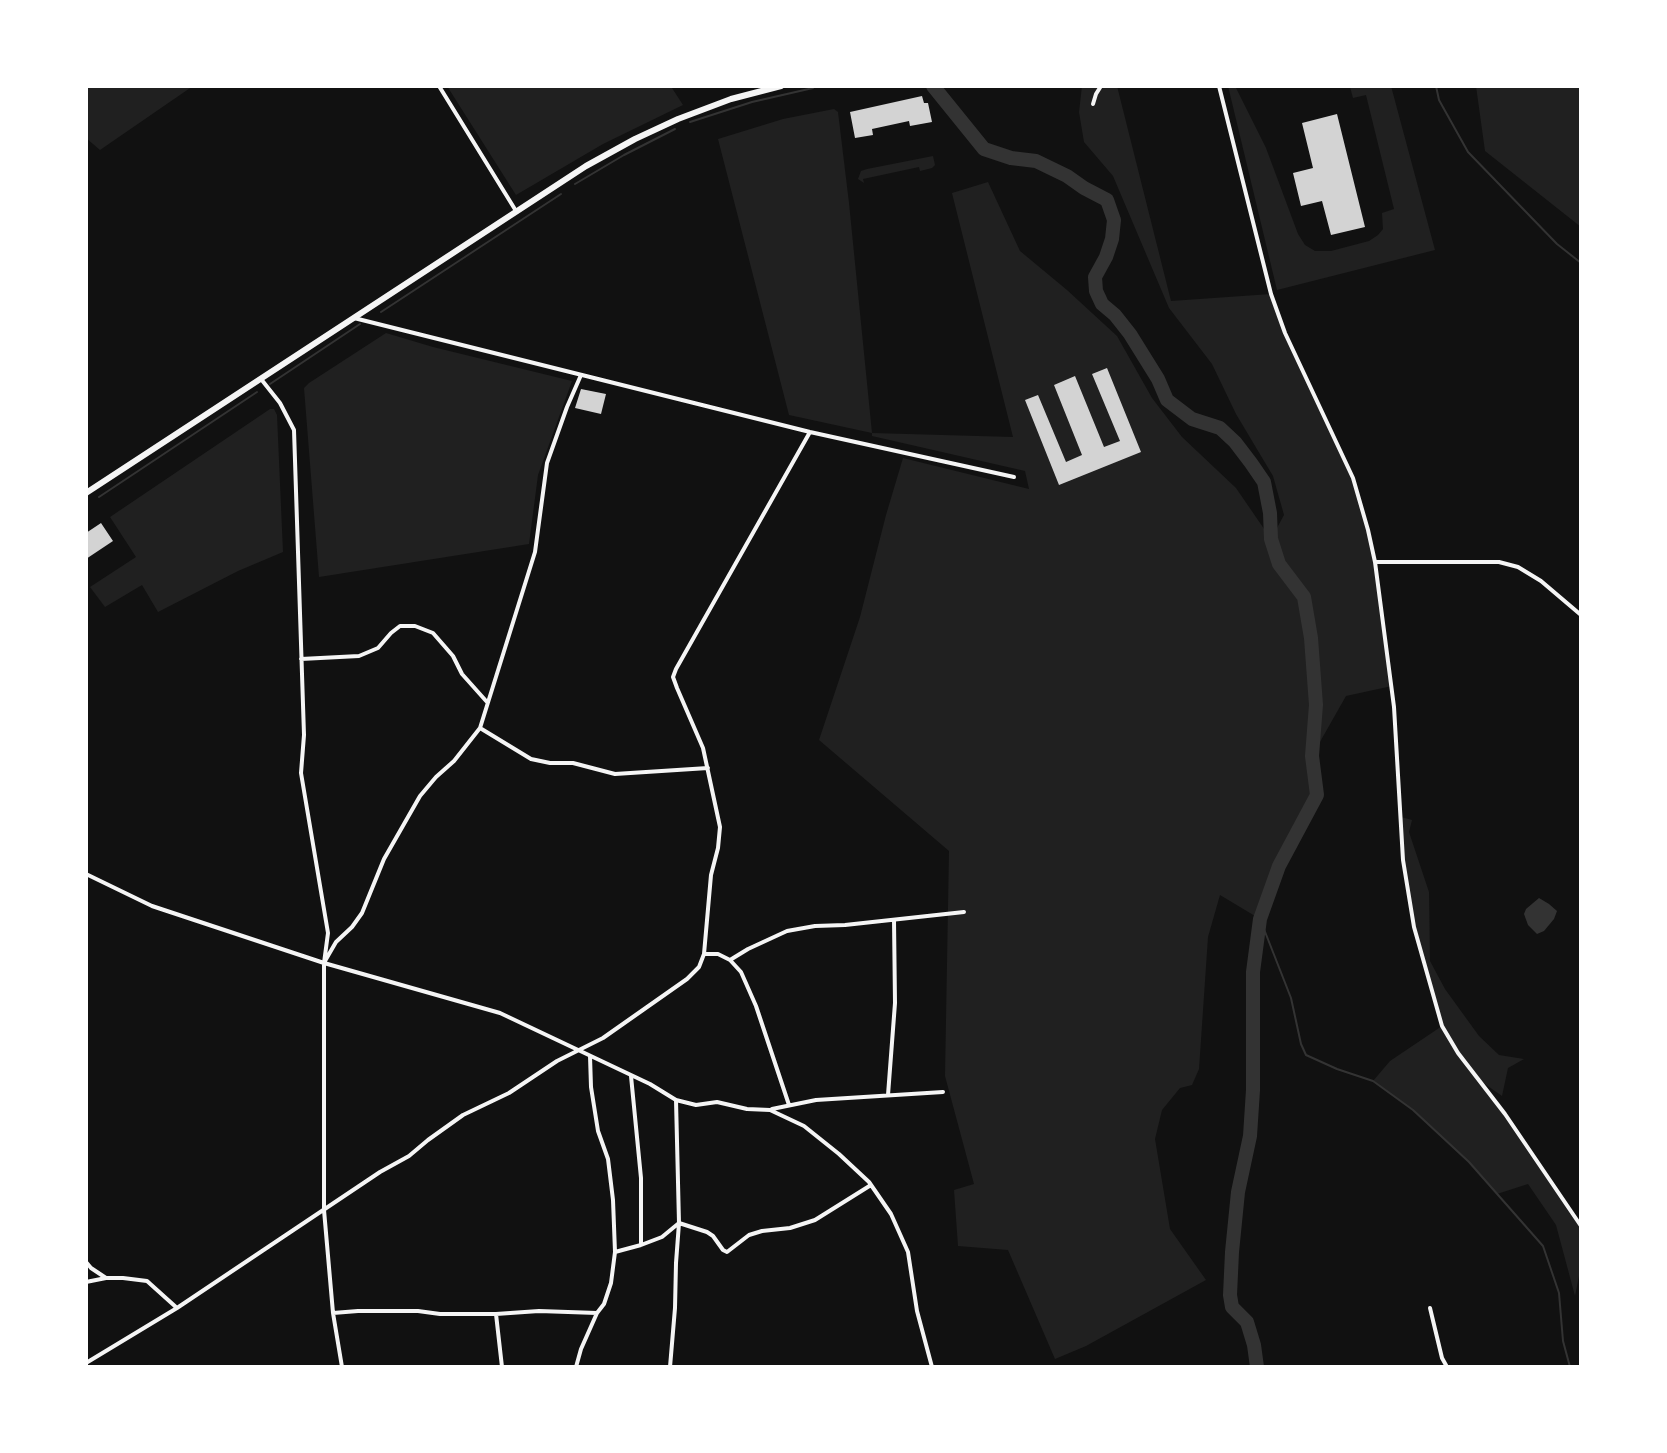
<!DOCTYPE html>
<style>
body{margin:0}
#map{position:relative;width:1667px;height:1453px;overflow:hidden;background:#111;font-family:Rubik,sans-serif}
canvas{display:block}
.frame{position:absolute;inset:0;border:88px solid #fff;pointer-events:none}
</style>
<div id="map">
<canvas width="1667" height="1453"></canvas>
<div class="frame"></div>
</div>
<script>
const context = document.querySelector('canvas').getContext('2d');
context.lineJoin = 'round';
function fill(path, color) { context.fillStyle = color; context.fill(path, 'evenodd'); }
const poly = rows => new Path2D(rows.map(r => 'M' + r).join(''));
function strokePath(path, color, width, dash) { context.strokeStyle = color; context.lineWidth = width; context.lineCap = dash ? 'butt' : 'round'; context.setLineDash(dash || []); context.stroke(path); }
const green = poly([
 [86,86,193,86,100,150,86,138],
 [447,86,678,86,672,88,683,105,603,144,516,195],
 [1082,86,1117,86,1171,301,1271,294,1285,333,1353,478,1375,562,1392,686,1346,696,1312,756,1317,795,1279,866,1260,919,1220,895,1208,937,1199,1069,1192,1085,1180,1088,1162,1110,1155,1139,1170,1229,1206,1280,1086,1346,1055,1359,1008,1250,958,1246,954,1190,974,1184,945,1076,949,851,819,740,860,617,886,515,903,458,1029,489,1025,471,872,436,872,433,789,415,718,139,783,119,834,109,838,112,849,203,872,433,1013,437,952,193,988,182,1020,251,1067,290,1117,336,1152,398,1182,437,1236,488,1271,539,1284,515,1273,476,1236,414,1212,364,1169,308,1113,176,1084,142,1079,112],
 [1228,86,1235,86,1266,148,1298,234,1305,245,1315,251,1331,251,1369,241,1378,235,1383,229,1382,213,1394,209,1366,95,1353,98,1350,87,1391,86,1435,250,1277,290],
 [1476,86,1581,86,1581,227,1485,151],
 [933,156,935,165,932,168,920,171,919,167,863,179,864,183,858,179,861,171,867,169],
 [386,333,433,347,572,381,538,475,529,544,319,577,304,388,309,383],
 [270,409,274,409,277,415,283,552,238,571,158,612,142,585,105,607,90,587,136,557,110,517],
 [1401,817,1412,820,1409,832,1429,892,1430,961,1445,989,1479,1036,1499,1055,1524,1059,1508,1068,1502,1096,1482,1082,1581,1226,1581,1266,1575,1296,1556,1225,1528,1184,1497,1194,1469,1162,1413,1110,1373,1081,1390,1061,1442,1026,1414,927,1403,860]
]);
const water = poly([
 [1539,898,1549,904,1557,911,1554,919,1544,931,1537,934,1528,925,1524,914,1526,909]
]);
const stream = poly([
 [1436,86,1439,100,1468,152,1557,244,1581,263],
 [690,122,752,102,813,88],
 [575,184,624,155,675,129],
 [381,312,561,194],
 [270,384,360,324],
 [99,497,257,392],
 [1260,919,1291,998,1301,1044,1306,1055,1337,1069,1373,1081,1413,1110,1469,1162,1543,1246,1559,1293,1563,1341,1570,1367]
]);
const river = poly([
 [933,86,984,149,1011,158,1036,161,1067,176,1084,188,1107,200,1114,220,1112,239,1106,257,1095,277,1096,291,1102,304,1115,315,1130,334,1158,379,1167,400,1192,419,1220,428,1235,442,1251,463,1264,482,1270,513,1271,539,1279,564,1304,597,1311,638,1316,705,1312,756,1317,795,1279,866,1260,919,1253,972,1253,1090,1250,1136,1238,1192,1232,1252,1230,1295,1232,1307,1247,1322,1254,1345,1257,1367]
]);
const building = poly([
 [922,96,924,103,928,103,932,122,910,126,909,121,872,129,873,135,855,138,850,112],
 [1337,114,1365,227,1331,235,1322,201,1301,206,1293,173,1313,168,1302,123],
 [1107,368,1141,452,1059,485,1025,400,1038,395,1066,462,1082,455,1054,385,1075,376,1104,447,1120,441,1092,374],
 [581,389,606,394,601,414,575,408],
 [101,523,113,541,86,559,86,533]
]);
const minor = poly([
 [439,86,516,211],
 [1219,86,1271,294,1285,333,1353,478,1368,530,1375,562,1394,707,1403,860,1414,927,1442,1026,1458,1053,1505,1114,1581,1226],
 [1093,104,1096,94,1101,86],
 [354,318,810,432,1014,477],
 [261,379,280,403,294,430,304,735,301,773,328,933,324,963,324,1210,333,1313,342,1367],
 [1375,562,1499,562,1518,567,1541,581,1581,615],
 [301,659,359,656,378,648,391,633,400,626,415,626,433,633,453,656,462,674,487,702],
 [480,728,531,759,550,763,573,763,615,774,708,768],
 [86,874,152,906,324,963,500,1013,650,1084,676,1100,696,1105,717,1102,747,1109,770,1110,804,1126,839,1154,869,1182,891,1214,908,1252,917,1311,932,1367],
 [704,954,718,954,730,960,741,972,756,1006,789,1105],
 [730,960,748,949,787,931,815,926,845,925,964,912],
 [325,961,336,942,352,927,362,913,384,859,420,796,436,777,454,761,480,728,535,552,547,463,567,407,581,375],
 [631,1076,641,1178,641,1245],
 [888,1095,895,1003,894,920],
 [772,1109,816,1100,943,1092],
 [615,1252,641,1245,662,1237,679,1223,707,1232,713,1236,723,1250,727,1252,749,1235,762,1231,790,1228,815,1220,871,1185],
 [86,1262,91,1268,106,1278],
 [86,1282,106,1278,123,1278,147,1281,177,1308],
 [1430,1308,1442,1358,1447,1367],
 [333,1313,358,1311,418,1311,440,1314,496,1314,539,1311,597,1313],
 [496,1314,502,1367],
 [86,1363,177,1308,380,1172,409,1156,428,1140,463,1115,509,1093,557,1061,603,1038,687,979,699,967,704,954,711,875,718,848,720,827,703,748,677,688,673,677,676,669,810,432],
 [576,1367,581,1349,597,1313,604,1304,611,1283,615,1252,613,1200,608,1159,598,1131,591,1087,590,1056],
 [670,1367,675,1308,676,1263,679,1223,676,1100]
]);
const primary = poly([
 [86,493,586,166,635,139,678,119,731,99,781,86]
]);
fill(green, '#202020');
fill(water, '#333');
strokePath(stream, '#333', 2);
strokePath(river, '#333', 14);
fill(building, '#d3d3d3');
strokePath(minor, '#f5f5f5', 4);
strokePath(primary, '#f5f5f5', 6);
</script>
